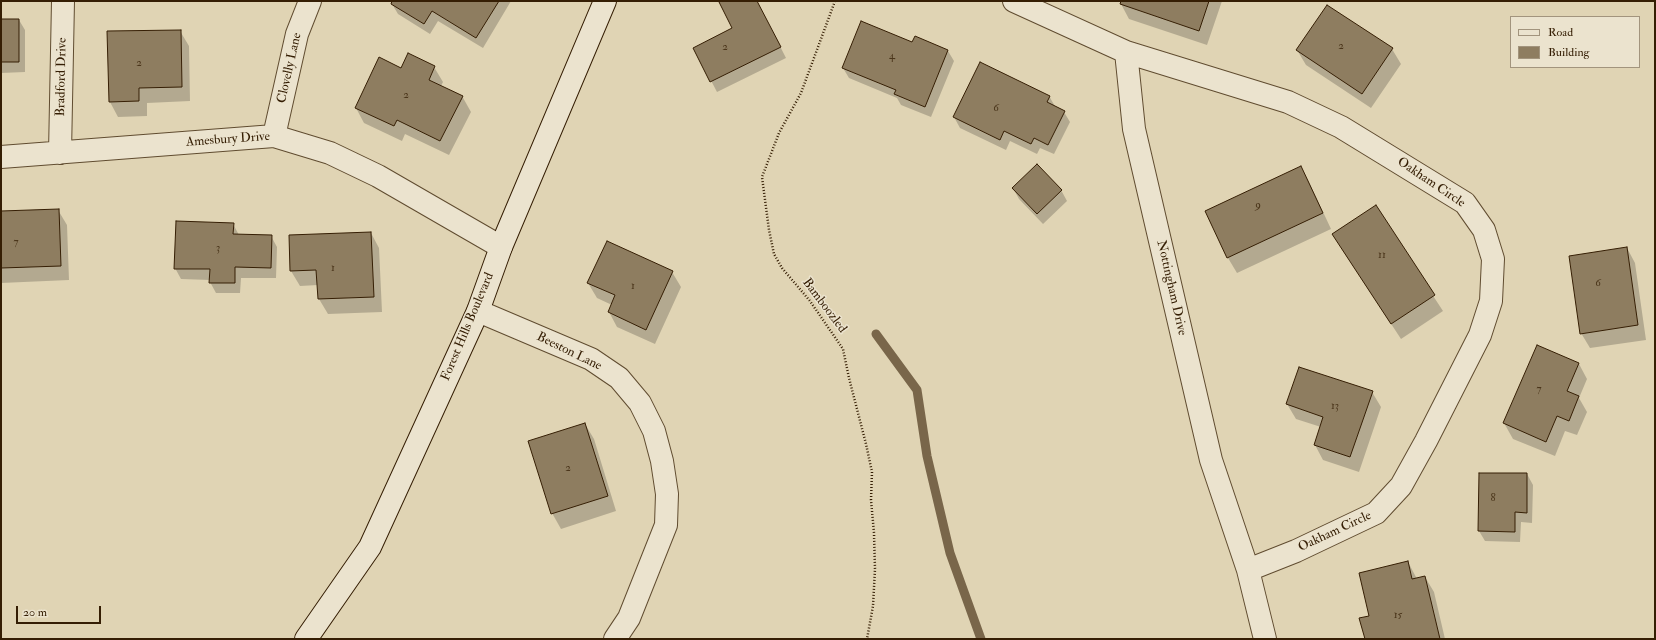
<!DOCTYPE html>
<style>
body{margin:0}
#map{position:relative;width:1656px;height:640px;overflow:hidden;background:#e0d4b4;font-family:"IM FELL Double Pica",serif}
canvas{display:block}
.frame{position:absolute;inset:0;border:2px solid #351e04;pointer-events:none}
.legend{position:absolute;left:1510px;top:16px;width:130px;height:52px;box-sizing:border-box;background:#ebe3ce;border:1px solid #a2947d;margin:0;padding:5px 7px;list-style:none;font-size:12px;color:#351e04}
.legend li{display:flex;align-items:center;gap:8px;height:20px}
.legend b{width:20px;border:1px solid #a2947d}
.scale{position:absolute;left:16px;top:606px;width:85px;height:18px;box-sizing:border-box;border:2px solid #351e04;border-top:0;padding-left:5px;font-size:12px;line-height:14px;white-space:nowrap;color:#351e04;-webkit-text-stroke:3px #ebe3ce;paint-order:stroke}
</style>
<div id="map">
<canvas width="1656" height="640"></canvas>
<div class="frame"></div>
<ul class="legend">
<li><b style="height:5px;background:#ebe3ce"></b>Road</li>
<li><b style="height:11px;background:#8e7d60"></b>Building</li>
</ul>
<div class="scale">20 m</div>
</div>
<script>
const context = document.querySelector('canvas').getContext('2d');
context.lineJoin = 'round';
function fill(path, color) { context.fillStyle = color; context.fill(path, 'evenodd'); }
const poly = rows => new Path2D(rows.map(r => 'M' + r).join(''));
function strokePath(path, color, width, dash) { context.strokeStyle = color; context.lineWidth = width; context.lineCap = dash ? 'butt' : 'round'; context.setLineDash(dash || []); context.stroke(path); }
function write(font, color, halo, rows, align = 'center') {
  context.font = font + ' "IM FELL Double Pica",serif'; context.lineWidth = 3; context.setLineDash([]); context.textBaseline = 'middle'; context.strokeStyle = halo; context.fillStyle = color; for (const [text, x, y, turn = 0] of rows) {
    context.save(); context.translate(x, y); context.rotate((+turn || 0) * Math.PI / 180); context.textAlign = isNaN(turn) ? turn : align; if (halo) context.strokeText(text, 0, 0); context.fillText(text, 0, 0); context.restore();
  }
}
const shadow = poly([
 [393,1,511,1,483,48,438,21,430,34,398,14,392,4],
 [724,1,757,1,786,58,717,92,694,48,734,28],
 [1122,1,1222,1,1207,45,1129,19,1121,4],
 [1,20,19,20,25,30,25,72,1,73],
 [180,31,189,46,190,101,147,103,147,116,118,117,110,102],
 [912,43,948,51,954,61,931,117,901,105,897,98,849,78,843,68],
 [1392,49,1401,64,1371,108,1306,65,1297,50],
 [434,67,443,82,441,86,462,96,471,112,449,155,405,134,402,141,364,123,356,108,402,69],
 [1049,96,1056,108,1064,112,1070,122,1054,154,1040,148,1037,154,1010,141,1006,150,960,128,954,117],
 [1301,167,1309,182,1331,229,1237,273,1228,258,1207,211],
 [1013,188,1061,190,1067,201,1043,224,1019,199],
 [1375,207,1443,311,1401,339,1342,249],
 [58,210,67,225,69,280,1,283,1,212],
 [233,224,239,235,271,236,277,247,276,278,241,278,240,293,216,293,210,282,210,280,181,279,175,268],
 [371,233,379,248,382,312,328,314,319,299,318,285,300,286,291,271,290,236],
 [1627,248,1635,263,1646,340,1590,348,1581,333],
 [672,272,681,287,655,344,617,327,609,312,612,305,597,298,588,283],
 [1537,347,1579,364,1587,379,1579,398,1587,412,1577,435,1565,431,1555,456,1513,439,1504,423],
 [1372,392,1381,407,1359,472,1323,460,1315,445,1321,427,1296,419,1287,404],
 [585,424,594,439,616,511,561,529,552,513],
 [1527,474,1533,485,1532,523,1521,522,1520,542,1485,541,1479,531],
 [1408,562,1417,579,1425,577,1434,592,1445,639,1366,639,1370,617]
]);
const stream = poly([
 [876,334,917,390,927,456,950,553,981,639]
]);
const building = poly([
 [392,1,499,1,476,38,432,11,424,24,391,4,392,1],
 [721,1,757,1,781,47,710,82,693,48,732,28,719,2,721,1],
 [1121,1,1209,1,1199,31,1120,4,1121,1],
 [1327,5,1393,48,1362,94,1296,50,1327,5],
 [1,19,19,19,19,62,1,62,1,19],
 [861,21,912,42,915,36,948,50,925,107,894,94,896,90,842,68,861,21],
 [181,30,182,87,139,88,139,101,109,102,107,31,181,30],
 [408,53,435,66,429,80,463,96,440,141,397,120,394,126,355,108,379,57,401,68,408,53],
 [980,62,1050,96,1047,102,1065,111,1048,145,1034,138,1031,144,1004,131,1000,140,953,117,980,62],
 [1037,164,1062,190,1037,214,1012,188,1037,164],
 [1301,166,1323,213,1227,258,1205,211,1301,166],
 [1376,205,1435,295,1391,324,1332,234,1376,205],
 [59,209,61,266,1,268,1,211,59,209],
 [176,221,234,223,233,234,272,235,271,268,235,267,235,283,209,283,210,269,174,269,176,221],
 [371,232,374,297,318,299,316,270,290,271,289,235,371,232],
 [607,241,673,271,646,330,608,312,615,295,587,283,607,241],
 [1627,247,1638,325,1580,334,1569,256,1627,247],
 [1537,345,1579,363,1567,391,1579,396,1569,421,1557,416,1546,442,1503,423,1537,345],
 [1299,367,1373,391,1350,457,1314,445,1323,417,1286,404,1299,367],
 [585,423,608,496,551,514,528,441,585,423],
 [1479,473,1527,473,1527,513,1515,512,1515,532,1478,531,1479,473],
 [1408,561,1412,579,1425,576,1440,639,1365,639,1359,618,1369,616,1359,573,1408,561]
]);
const path = poly([
 [835,1,801,93,779,133,762,177,769,230,774,254,782,268,810,301,843,349,849,378,866,444,872,472,871,500,874,533,875,569,873,606,867,639]
]);
const street = poly([
 [1014,1,1126,52,1134,129,1211,460,1248,570,1265,639],
 [1126,52,1288,102,1341,127,1465,203,1484,230,1493,259,1491,301,1480,335,1426,441,1401,486,1376,513,1296,551,1248,570],
 [274,136,297,34,310,1],
 [60,153,63,1],
 [1,157,274,136,330,153,378,176,501,247],
 [478,311,591,359,619,378,640,403,654,431,662,461,667,494,666,525,629,618,615,639]
]);
const secondary = poly([
 [306,639,370,547,478,311,501,247,605,1]
]);
const numberNames = [
 ["2",1341,47],
 ["2",725,48],
 ["4",892,57],
 ["2",139,64],
 ["2",406,96],
 ["6",996,109],
 ["9",1258,206],
 ["7",16,243],
 ["3",218,249],
 ["11",1382,256],
 ["1",333,269],
 ["6",1598,284],
 ["1",633,287],
 ["7",1539,390],
 ["13",1335,407],
 ["2",568,469],
 ["8",1493,499],
 ["15",1398,616]
];
const streetNames = [
 ["Clovelly Lane",290,68,-77],
 ["Bradford Drive",62,77,-89],
 ["Amesbury Drive",228,140,-4],
 ["Oakham Circle",1431,183,34],
 ["Nottingham Drive",1171,288,77],
 ["Bamboozled",824,306,53],
 ["Forest Hills Boulevard",468,327,-67],
 ["Beeston Lane",569,352,26],
 ["Oakham Circle",1335,532,-25]
];
fill(shadow, '#0003');
strokePath(stream, '#79664a', 9);
fill(building, '#8e7d60');
strokePath(building, '#351e04', 1);
strokePath(street, '#604c30', 24);
strokePath(secondary, '#351e04', 24);
strokePath(path, '#351e04', 2.5, [1, 2]);
strokePath(street, '#ebe3ce', 22);
strokePath(secondary, '#ebe3ce', 22);
write('11px', '#4b361b', null, numberNames);
write('13px', '#351e04', '#ebe3ce', streetNames);
</script>
